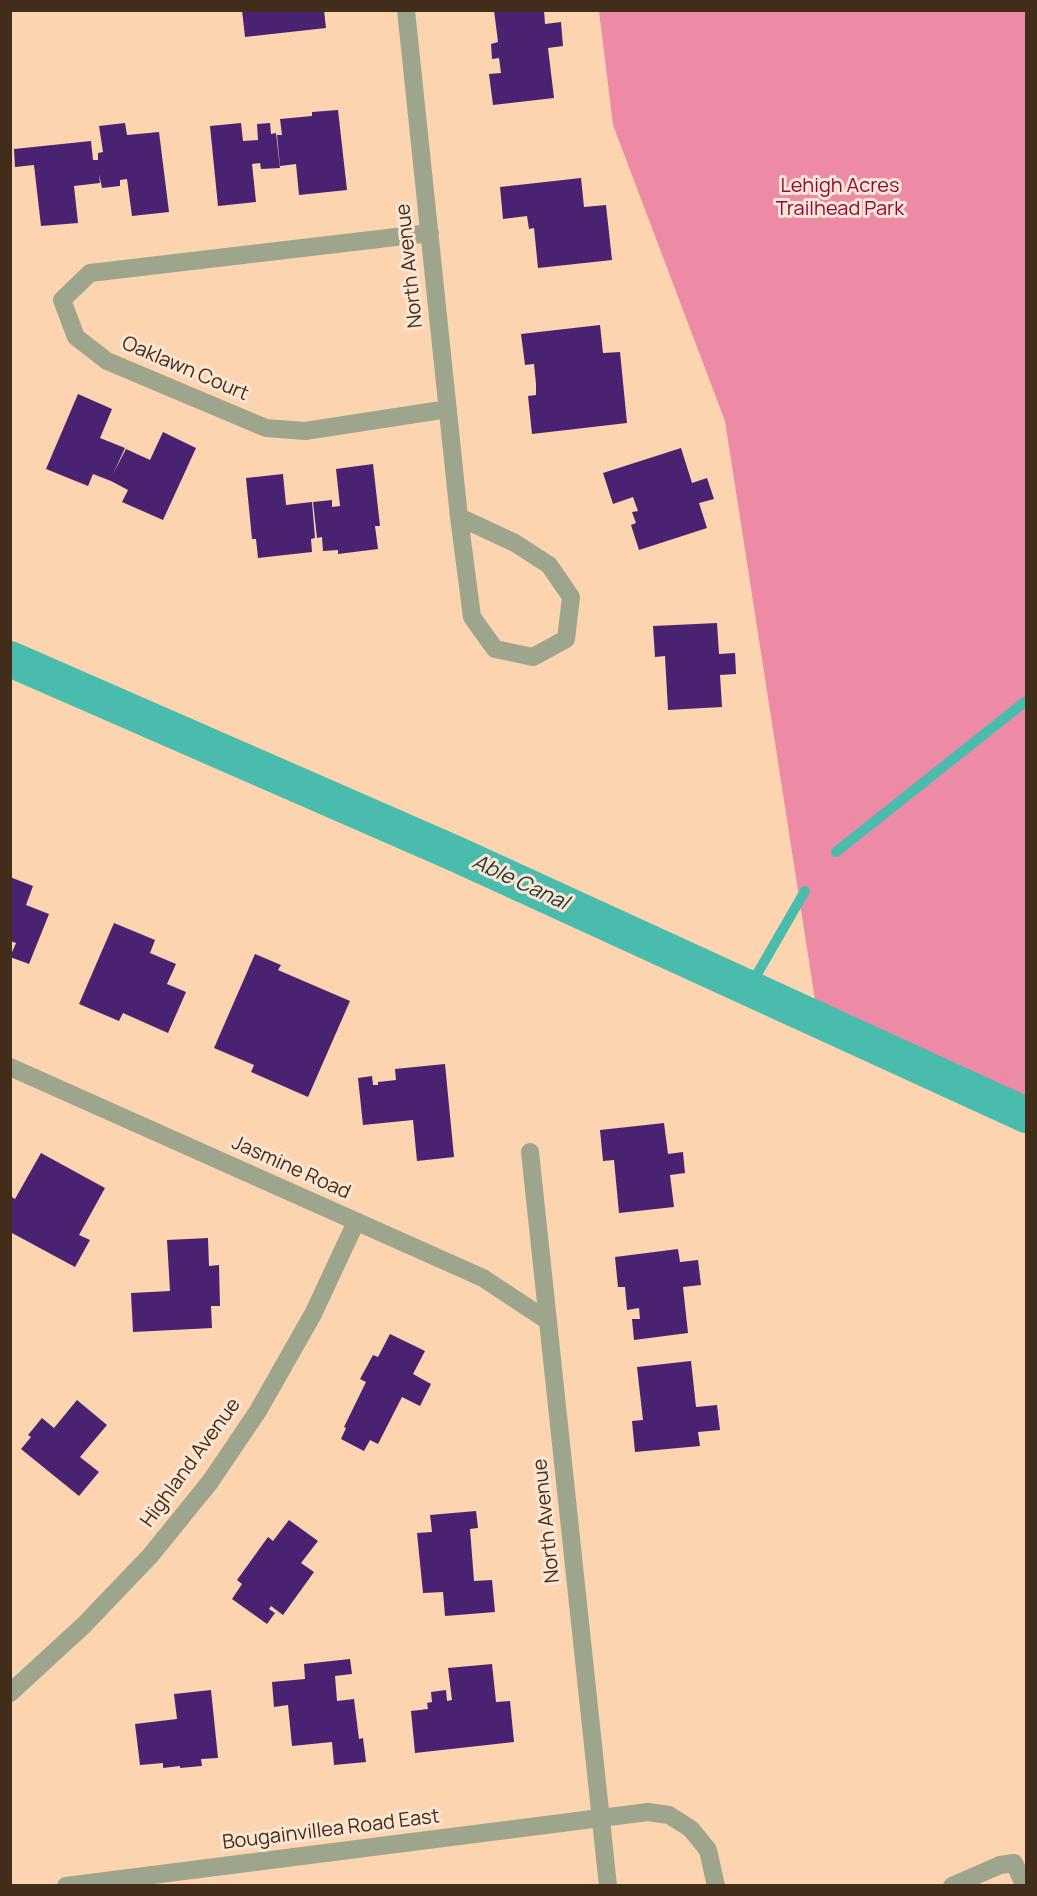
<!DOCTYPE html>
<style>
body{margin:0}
#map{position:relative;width:1037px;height:1896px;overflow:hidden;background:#fdd4b0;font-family:Manrope,sans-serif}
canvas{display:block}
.frame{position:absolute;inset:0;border:12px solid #412d1a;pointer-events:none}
</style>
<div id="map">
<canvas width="1037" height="1896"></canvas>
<div class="frame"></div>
</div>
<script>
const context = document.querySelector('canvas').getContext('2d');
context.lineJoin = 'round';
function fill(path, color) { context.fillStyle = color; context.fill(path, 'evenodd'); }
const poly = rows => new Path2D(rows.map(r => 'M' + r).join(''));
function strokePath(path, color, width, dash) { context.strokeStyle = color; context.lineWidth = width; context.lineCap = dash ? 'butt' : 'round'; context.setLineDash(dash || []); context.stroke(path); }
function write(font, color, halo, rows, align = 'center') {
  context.font = font + ' Manrope,sans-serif'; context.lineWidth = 6; context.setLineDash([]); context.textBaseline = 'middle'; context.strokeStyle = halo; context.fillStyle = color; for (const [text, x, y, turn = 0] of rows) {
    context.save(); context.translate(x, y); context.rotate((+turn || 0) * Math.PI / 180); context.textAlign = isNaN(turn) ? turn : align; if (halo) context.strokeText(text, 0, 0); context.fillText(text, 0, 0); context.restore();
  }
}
const green = poly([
 [599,11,1026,11,1026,1115,818,1019,725,421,613,125]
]);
const stream = poly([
 [836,852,1026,701],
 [749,988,805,891]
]);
const canal = poly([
 [10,659,456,854,1026,1115]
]);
const building = poly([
 [242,10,324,10,326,28,245,37],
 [494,10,544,10,545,24,561,22,563,46,548,48,554,98,493,105,489,74,501,73,499,58,492,59,491,44,498,42],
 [338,110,347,190,299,195,296,164,280,166,277,135,282,135,280,119,312,116,312,112],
 [125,123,127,135,159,132,169,212,132,216,127,179,120,180,120,186,102,188,99,174,100,183,74,186,78,223,41,226,34,165,15,167,14,149,91,141,93,160,98,160,98,153,103,152,99,126],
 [241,123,243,141,258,140,257,124,270,123,271,134,276,133,280,168,261,169,260,163,252,164,256,202,218,206,210,126],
 [581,178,584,207,606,205,612,260,538,268,534,228,529,229,527,216,503,219,500,187],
 [600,325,603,353,620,352,627,423,532,434,528,396,536,395,536,384,534,364,525,365,521,334],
 [78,394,112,409,100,438,125,448,113,474,126,449,150,460,163,432,196,448,163,520,122,502,128,490,111,481,93,474,88,486,46,469],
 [681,448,692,483,707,478,714,499,699,503,707,528,639,550,631,525,636,523,632,512,638,511,633,497,613,504,603,473],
 [373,464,380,526,375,526,378,549,338,554,338,550,323,551,322,537,317,538,313,502,332,500,332,507,340,506,336,469],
 [283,474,286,505,312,502,315,538,311,539,312,552,258,558,256,539,252,539,246,478],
 [717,623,719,654,735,653,736,674,720,675,722,707,668,710,665,656,655,657,653,626],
 [10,877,33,886,26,905,49,914,29,964,10,957,16,943,10,941],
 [114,923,155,940,150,953,176,964,167,984,186,992,168,1033,123,1013,119,1021,79,1004],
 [255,954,281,965,278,970,350,1001,308,1097,251,1072,254,1065,214,1048],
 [445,1064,454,1157,417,1161,413,1120,363,1125,358,1078,372,1076,373,1085,378,1085,378,1082,396,1080,395,1069],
 [664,1123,668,1154,683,1152,685,1173,670,1175,674,1207,619,1213,614,1160,603,1161,600,1130],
 [41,1153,105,1188,79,1235,90,1240,75,1267,12,1233,10,1236,10,1196,15,1199],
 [208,1238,209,1266,219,1265,220,1306,211,1306,212,1328,133,1332,131,1293,170,1291,167,1240],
 [678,1249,680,1262,698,1260,701,1285,683,1287,688,1333,634,1340,632,1319,640,1319,639,1308,627,1310,625,1287,618,1287,615,1257],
 [390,1334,425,1351,413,1374,431,1384,420,1406,402,1397,378,1444,370,1440,364,1451,341,1439,346,1428,344,1427,366,1382,360,1379,373,1355,378,1357],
 [691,1361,696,1407,717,1405,720,1430,698,1432,700,1446,635,1452,632,1421,643,1420,637,1367],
 [77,1400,107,1425,80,1457,99,1472,79,1496,21,1449,31,1437,28,1435,42,1418,54,1428],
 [476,1511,478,1528,470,1529,474,1581,492,1580,495,1612,445,1616,443,1592,423,1593,417,1533,432,1532,430,1515],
 [289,1520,318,1541,301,1563,314,1572,283,1615,271,1606,269,1609,275,1613,267,1624,232,1599,242,1584,237,1580,268,1537,273,1541],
 [350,1659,352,1674,335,1676,337,1701,354,1699,359,1739,363,1738,366,1762,334,1765,332,1742,292,1746,288,1705,274,1707,272,1682,305,1679,304,1664],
 [492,1664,496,1702,510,1701,514,1742,415,1753,411,1711,428,1709,427,1703,432,1702,431,1692,446,1690,447,1701,452,1700,448,1668],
 [211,1690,218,1758,201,1759,202,1766,180,1768,180,1766,163,1768,163,1763,140,1765,135,1724,177,1719,174,1694]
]);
const minor = poly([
 [406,10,459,517],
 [430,233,90,273,62,300,76,337,107,361,266,428,305,431,448,409],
 [459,517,515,543,549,565,571,597,566,639,533,657,495,649,472,617,459,517],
 [10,1067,483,1278,548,1321],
 [530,1152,608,1886],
 [10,1693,84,1625,150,1556,210,1482,258,1411,313,1314,356,1222],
 [66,1886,648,1812,669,1815,691,1829,708,1850,716,1886],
 [952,1886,1000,1865,1014,1863,1025,1886]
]);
const parkNames = [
 ["Lehigh Acres",840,186],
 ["Trailhead Park",840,209]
];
const streetNames = [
 ["North Avenue",410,266,-96],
 ["Oaklawn Court",185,369,23],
 ["Jasmine Road",291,1168,24],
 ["Highland Avenue",191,1463,-54],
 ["North Avenue",547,1521,-96],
 ["Bougainvillea Road East",331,1830,-7]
];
const waterNames = [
 ["Able Canal",520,883,25]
];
fill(green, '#ed8aa5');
strokePath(stream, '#4abcad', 10);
strokePath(canal, '#4abcad', 36);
fill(building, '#492272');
strokePath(minor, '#9da68c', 18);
write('20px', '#8c0a44', '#fbe6d3', parkNames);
write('20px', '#412d1a', '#fbe6d3', streetNames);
write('italic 21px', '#1f3834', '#fbe6d3', waterNames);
</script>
